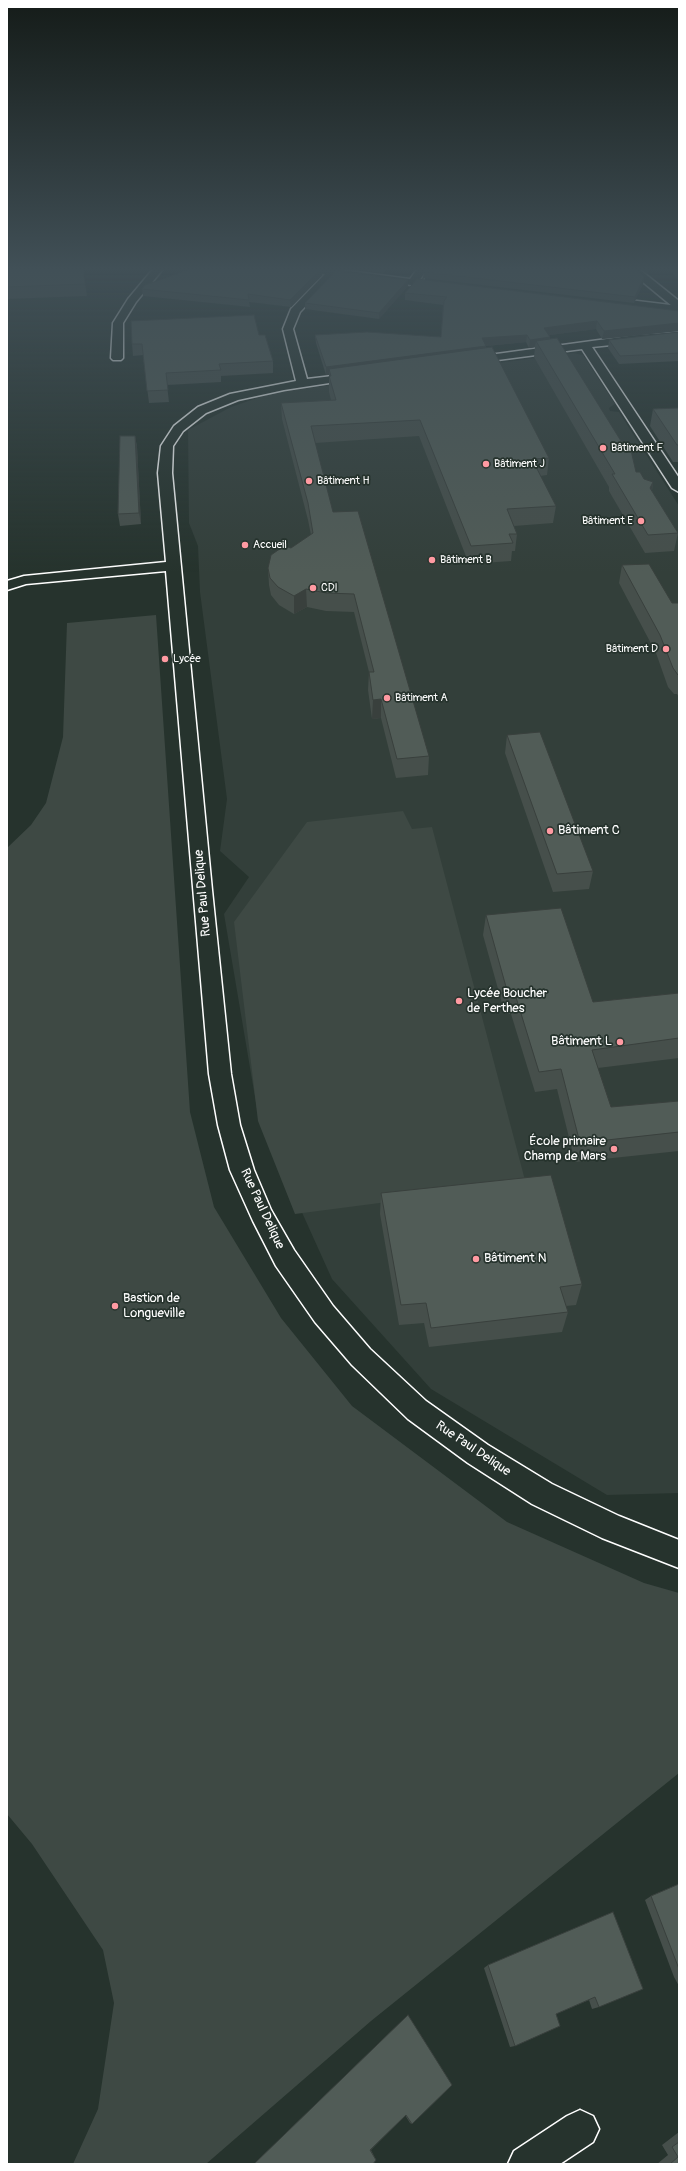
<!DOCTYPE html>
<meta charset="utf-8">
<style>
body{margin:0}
#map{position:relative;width:686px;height:2171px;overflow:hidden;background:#26332d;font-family:Pangolin,sans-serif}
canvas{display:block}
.frame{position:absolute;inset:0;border:8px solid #fff;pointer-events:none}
</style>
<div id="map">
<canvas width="686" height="2171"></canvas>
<div class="frame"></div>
</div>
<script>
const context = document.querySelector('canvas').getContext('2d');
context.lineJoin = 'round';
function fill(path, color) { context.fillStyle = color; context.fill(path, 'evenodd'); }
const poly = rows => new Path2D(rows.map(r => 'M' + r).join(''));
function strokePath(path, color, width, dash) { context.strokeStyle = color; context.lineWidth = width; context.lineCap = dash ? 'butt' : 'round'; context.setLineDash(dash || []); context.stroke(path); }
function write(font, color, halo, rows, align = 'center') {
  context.font = font + ' Pangolin,sans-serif'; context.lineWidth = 3.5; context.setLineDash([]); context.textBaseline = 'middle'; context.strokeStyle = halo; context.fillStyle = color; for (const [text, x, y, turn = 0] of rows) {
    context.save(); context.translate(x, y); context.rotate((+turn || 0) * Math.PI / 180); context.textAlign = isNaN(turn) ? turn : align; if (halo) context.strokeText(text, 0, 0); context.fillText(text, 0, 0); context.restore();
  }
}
const built = poly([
 [573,353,583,355,615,404,609,408,610,411,619,412,679,506,679,1493,607,1495,431,1389,332,1279,258,1115,224,914,249,877,220,851,227,799,200,592,198,546,189,523,188,430,231,407,272,393]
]);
const green = poly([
 [156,615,190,1112,214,1207,281,1318,352,1406,507,1522,644,1583,679,1593,679,1773,371,2021,206,2164,73,2164,98,2109,114,2003,103,1950,32,1844,7,1814,7,848,31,825,46,803,63,737,67,623],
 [403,811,412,829,432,827,526,1184,295,1214,258,1121,234,922,307,822]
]);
const minor = poly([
 [153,269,163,269,136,302,123,323,123,358,121,360,113,360,111,358,113,323,128,299,153,269],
 [330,269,341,269,300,312,293,329,307,379,358,373,362,374,364,376,362,378,284,390,238,400,206,413,183,431,173,446,172,473,212,890,231,1074,240,1125,254,1170,271,1210,294,1250,333,1306,370,1349,426,1401,488,1445,552,1484,619,1516,679,1540,679,1568,602,1538,532,1504,468,1463,408,1419,352,1365,315,1322,276,1266,253,1221,230,1170,218,1125,209,1074,166,571,26,584,7,590,7,581,24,576,166,562,158,473,161,446,174,426,198,407,230,394,296,381,283,329,291,309,330,269],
 [417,269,427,269,417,284,409,284,408,282,417,269],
 [627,269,639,269,679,301,679,312,673,311,672,306,627,269],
 [679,332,679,338,592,347,679,478,679,492,672,488,582,349,467,364,461,361,467,358,636,335,679,332],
 [580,2110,593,2116,599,2129,593,2142,560,2164,508,2164,514,2151,567,2116,580,2110]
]);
const major = poly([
 [303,269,334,269,425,281,425,277,429,276,679,306,679,312,447,284,447,288,443,289,308,272,303,269]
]);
const wall = poly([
 [7,269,83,269,87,296,7,299],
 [354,269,385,269,384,273],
 [641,269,649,269,647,274],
 [669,269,679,269,679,281],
 [424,272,644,277,643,284,634,303,423,278],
 [322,275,291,307,249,302,250,307,143,296,142,289],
 [408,280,408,286,379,319,305,309,305,303],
 [405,293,679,311,679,331,602,339,596,329,549,335,550,337,550,339,636,472,644,479,653,482,652,491,678,533,674,551,645,553,609,491,609,487,534,357,535,347,529,348,526,342,486,346,486,348,549,458,547,475,540,476,556,506,553,523,514,526,517,534,515,551,512,551,511,561,469,564,419,436,315,443,333,512,429,756,428,775,396,778,381,718,372,719,368,690,369,672,354,612,326,611,307,607,294,614,279,605,271,595,269,585,268,568,291,548,311,535,308,520,282,419,281,403,331,400,329,392,329,375,326,375,316,343,315,335,441,337,443,305,405,300],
 [679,332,679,361,619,364,608,348,609,340],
 [259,335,273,361,273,373,221,376,221,382,167,385,169,402,149,403,143,355,133,356,132,344],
 [679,408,679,462,673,462,650,426,653,409],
 [135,436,137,447,141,524,120,526,118,514],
 [622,565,672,603,679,604,679,697,677,694,674,694,668,687,656,653,619,583],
 [507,735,593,871,589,889,553,892,505,753],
 [486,915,593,1002,679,993,679,1058,598,1068,611,1107,679,1101,679,1151,575,1162,557,1089,535,1092,511,1014,505,1014,483,935],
 [381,1193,582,1284,576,1305,566,1306,568,1312,562,1332,429,1347,424,1323,399,1325,380,1214],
 [679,1884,679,1986,674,1977,645,1900,651,1896],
 [613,1912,599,2007,592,2009,589,2000,556,2014,515,2046,510,2047,484,1968,488,1965],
 [408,2015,412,2124,410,2123,405,2115,371,2150,376,2160,254,2164],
 [679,2132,679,2164,657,2164,668,2155,662,2145]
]);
const shadedWall = poly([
 [321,269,322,269,322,275,291,307,290,300],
 [644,277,643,284,634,303,635,297],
 [408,280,408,286,379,319,379,313],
 [597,321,596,329,543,336,544,328],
 [679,323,679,331,602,339,604,331],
 [527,335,526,342,486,346,486,354,329,369,329,375,326,375,326,367,482,338],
 [550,337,549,345,536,341,535,347,529,348,530,340],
 [135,436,137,447,141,524,139,513],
 [653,482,650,500,650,488],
 [306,589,307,607,294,614,294,596],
 [381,699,381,718,372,719,373,700]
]);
const building = poly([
 [9,269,83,269,85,284,7,287,7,270,9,269],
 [192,269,321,269,290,300,248,294,249,300,142,289,145,285,192,269],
 [426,269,635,269,644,277,635,297,424,272,426,269],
 [336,271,408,280,379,313,305,303,336,271],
 [417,279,679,311,679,323,604,331,597,321,544,328,550,337,530,340,527,335,482,338,486,346,326,367,315,335,367,332,441,337,444,301,447,297,405,293,417,279],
 [254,315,259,335,265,335,273,361,219,364,221,370,166,373,168,390,147,391,142,344,132,344,131,321,254,315],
 [679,332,679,353,620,356,609,340,679,332],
 [557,338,621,441,630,446,636,472,640,472,644,479,653,482,650,488,678,533,648,535,612,474,615,474,536,341,557,338],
 [492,347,549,458,532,459,556,506,507,509,517,534,509,534,513,543,471,546,420,420,311,426,333,512,358,511,429,756,397,759,381,699,373,700,369,672,374,672,354,594,326,593,306,589,294,596,278,587,270,578,268,568,271,555,284,546,291,548,313,533,308,503,281,403,336,400,329,376,331,376,329,369,492,347],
 [679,408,679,445,677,445,653,409,679,408],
 [120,436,135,436,139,513,118,514,120,436],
 [649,564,672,603,678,603,679,604,679,675,678,675,673,668,660,635,622,565,649,564],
 [540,732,593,871,557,874,507,735,540,732],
 [561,908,593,1002,679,993,679,1038,592,1050,611,1107,679,1101,679,1132,580,1143,561,1069,539,1072,515,994,508,994,486,915,561,908],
 [551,1175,582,1284,560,1287,568,1312,431,1328,426,1303,401,1305,381,1193,551,1175],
 [679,1884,679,1969,651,1896,679,1884],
 [613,1912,643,1989,599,2007,595,1997,556,2014,560,2026,515,2046,488,1965,613,1912],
 [408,2015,452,2085,412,2124,406,2115,370,2150,376,2160,373,2164,254,2164,408,2015],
 [679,2142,679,2164,670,2164,678,2157,672,2147,679,2142]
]);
const markers = [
 [603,448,4,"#ff9aa2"],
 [486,464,4,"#ff9aa2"],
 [309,481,4,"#ff9aa2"],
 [641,521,4,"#ff9aa2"],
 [245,545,4,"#ff9aa2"],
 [432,560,4,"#ff9aa2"],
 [313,588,4,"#ff9aa2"],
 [666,649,4,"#ff9aa2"],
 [165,659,4,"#ff9aa2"],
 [387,698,4,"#ff9aa2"],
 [550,831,4,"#ff9aa2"],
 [459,1001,4,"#ff9aa2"],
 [620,1042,4,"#ff9aa2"],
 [614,1149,4,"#ff9aa2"],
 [476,1259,4,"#ff9aa2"],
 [115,1306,4,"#ff9aa2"]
];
const farPoinames = [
 ["Bâtiment F",611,448],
 ["Bâtiment J",494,464],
 ["Bâtiment H",317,481],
 ["Bâtiment E",633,521,"right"],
 ["Accueil",253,545],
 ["Bâtiment B",440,560],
 ["CDI",321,588],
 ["Bâtiment D",658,649,"right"],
 ["Lycée",173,659],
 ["Bâtiment A",395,698]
];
const poiNames = [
 ["Bâtiment C",558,831],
 ["Lycée Boucher",467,994],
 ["de Perthes",467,1009],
 ["Bâtiment L",612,1042,"right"],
 ["École primaire",606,1142,"right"],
 ["Champ de Mars",606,1157,"right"],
 ["Bâtiment N",484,1259],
 ["Bastion de",123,1299],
 ["Longueville",123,1314]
];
const streetNames = [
 ["Rue Paul Delique",203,893,-95],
 ["Rue Paul Delique",262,1209,65],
 ["Rue Paul Delique",473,1449,34]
];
fill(built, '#333f3a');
fill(green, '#3e4944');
strokePath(minor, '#fff', 3);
strokePath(major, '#fff', 3);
fill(minor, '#26332d');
fill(major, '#26332d');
fill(wall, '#464f4b');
fill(shadedWall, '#39403d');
fill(building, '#515c57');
strokePath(building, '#39403d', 1);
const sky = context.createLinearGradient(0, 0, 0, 573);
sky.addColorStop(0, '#151c19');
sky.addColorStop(0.47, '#415057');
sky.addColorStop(1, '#41505700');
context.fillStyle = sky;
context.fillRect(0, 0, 686, 573);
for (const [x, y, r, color] of markers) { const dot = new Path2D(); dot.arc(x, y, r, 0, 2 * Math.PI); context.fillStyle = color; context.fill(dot); strokePath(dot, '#26332d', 1.5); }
write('11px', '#fff', '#26332d', farPoinames, 'left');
write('13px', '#fff', '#26332d', poiNames, 'left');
write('13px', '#fff', '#26332d', streetNames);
</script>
